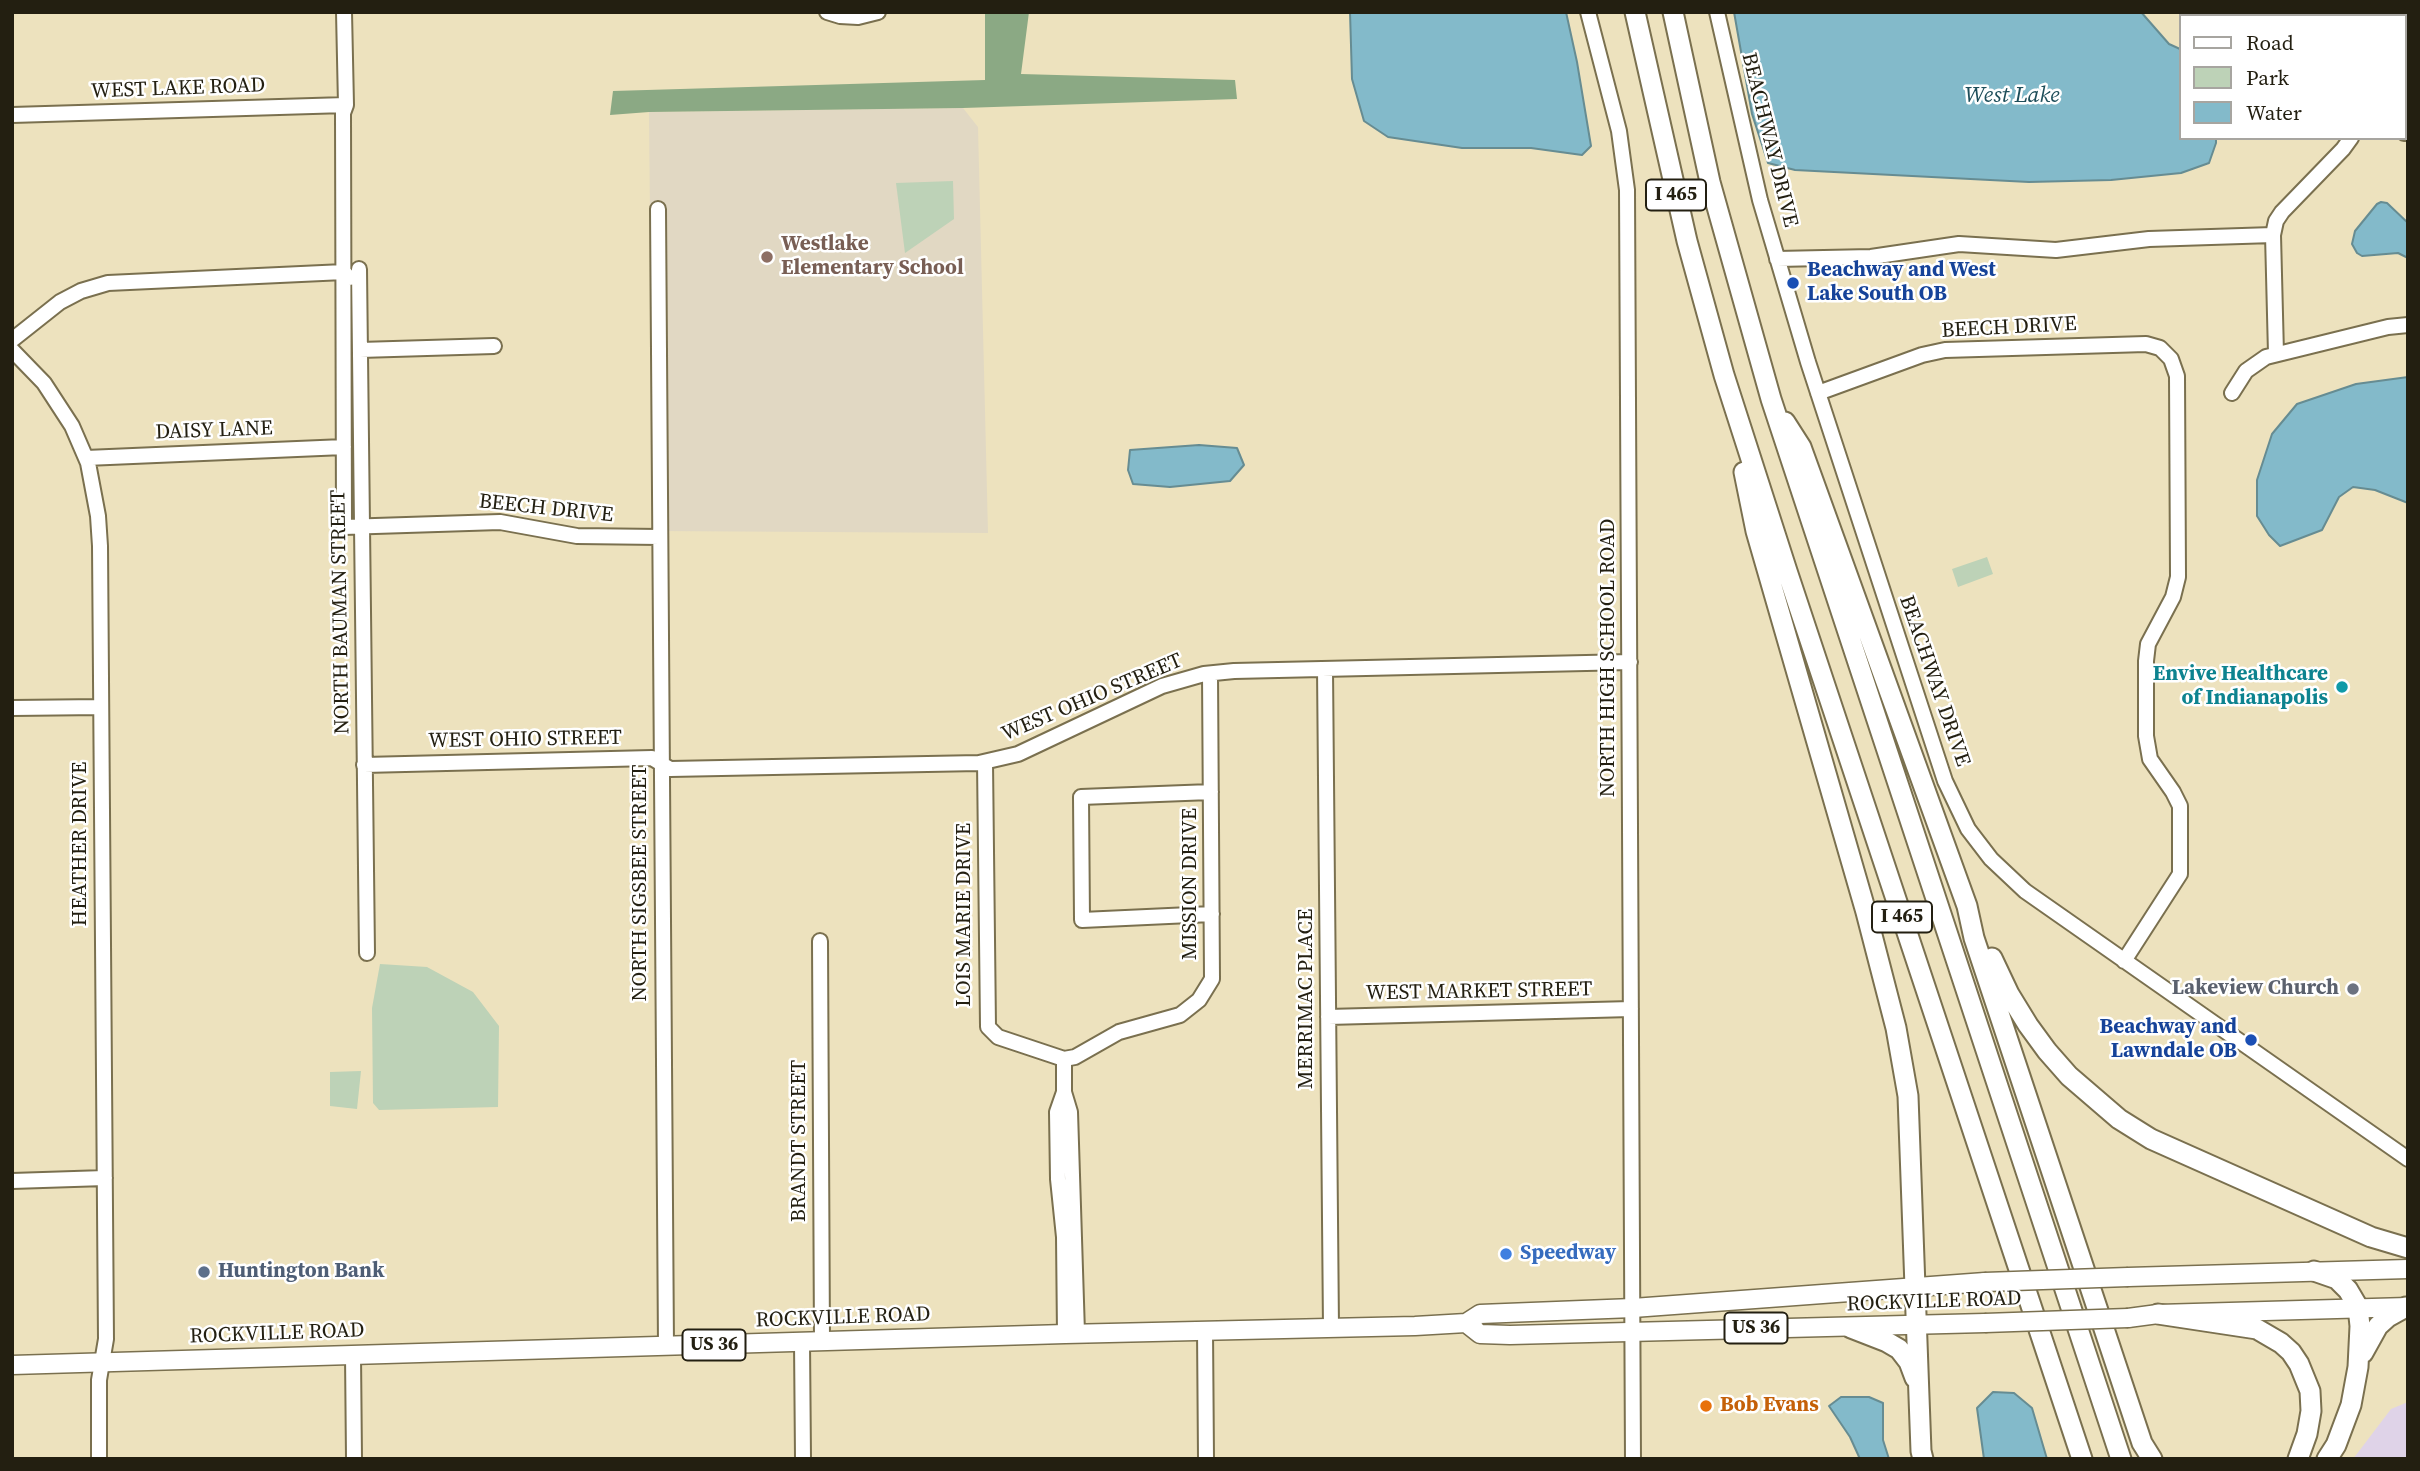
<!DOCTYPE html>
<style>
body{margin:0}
#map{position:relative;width:2420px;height:1471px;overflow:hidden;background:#ede2be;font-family:"Source Serif 4",serif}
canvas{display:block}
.frame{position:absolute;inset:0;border:14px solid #231f11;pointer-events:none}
.legend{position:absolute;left:2179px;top:14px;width:228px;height:126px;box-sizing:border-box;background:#fff;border:2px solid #a7a5a0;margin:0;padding:9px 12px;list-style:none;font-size:21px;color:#231f11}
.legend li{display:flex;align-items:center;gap:14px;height:35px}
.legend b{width:35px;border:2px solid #a7a5a0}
</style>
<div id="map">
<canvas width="2420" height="1471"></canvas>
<div class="frame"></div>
<ul class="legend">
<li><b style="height:9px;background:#fff"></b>Road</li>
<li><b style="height:19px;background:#bdd2b7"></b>Park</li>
<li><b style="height:19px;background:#83baca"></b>Water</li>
</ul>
</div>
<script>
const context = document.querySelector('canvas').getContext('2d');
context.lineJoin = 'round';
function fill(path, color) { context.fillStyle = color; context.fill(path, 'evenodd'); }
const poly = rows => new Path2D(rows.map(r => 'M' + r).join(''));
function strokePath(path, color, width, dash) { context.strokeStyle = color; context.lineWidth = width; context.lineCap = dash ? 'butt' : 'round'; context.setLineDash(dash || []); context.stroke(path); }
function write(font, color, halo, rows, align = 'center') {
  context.font = font + ' "Source Serif 4",serif'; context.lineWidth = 5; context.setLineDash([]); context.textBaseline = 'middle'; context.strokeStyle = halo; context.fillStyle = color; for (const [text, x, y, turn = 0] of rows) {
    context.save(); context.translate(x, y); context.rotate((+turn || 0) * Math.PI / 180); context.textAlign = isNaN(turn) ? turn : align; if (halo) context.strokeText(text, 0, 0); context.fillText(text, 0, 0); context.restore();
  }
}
const commercial = poly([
 [2408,1402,2408,1459,2353,1459,2391,1409]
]);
const education = poly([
 [963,108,978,127,988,533,653,531,649,112]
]);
const green = poly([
 [953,181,954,219,905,253,896,183],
 [1987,557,1993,574,1958,587,1952,569],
 [380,964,427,967,473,992,499,1026,498,1107,379,1110,373,1103,372,1008],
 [361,1071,357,1109,330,1106,330,1072]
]);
const forest = poly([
 [985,12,1029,12,1021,74,1235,80,1237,99,963,108,649,112,610,115,613,91,985,80]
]);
const water = poly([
 [1350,12,1566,12,1577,62,1591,146,1582,155,1531,148,1462,148,1388,137,1364,121,1352,79,1350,12],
 [1734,12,2141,12,2169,44,2180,49,2180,138,2216,138,2216,143,2209,163,2181,173,2111,180,2029,182,1795,170,1768,163,1752,114,1734,12],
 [2381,202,2387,203,2408,223,2408,258,2398,253,2362,256,2357,253,2352,244,2355,231,2377,204,2381,202],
 [2408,377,2408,503,2375,490,2353,487,2339,497,2322,530,2280,546,2269,535,2257,516,2257,480,2272,434,2297,404,2356,384,2408,377],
 [1199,445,1237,448,1244,465,1230,481,1170,487,1133,484,1128,470,1130,450,1199,445],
 [1993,1392,2014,1393,2032,1408,2047,1459,1984,1459,1977,1408,1993,1392],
 [1841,1397,1869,1397,1883,1403,1883,1440,1889,1459,1860,1459,1850,1437,1829,1406,1841,1397]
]);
const minor = poly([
 [344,12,346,105,343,113,344,527,500,522,577,536,660,537],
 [827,12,840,16,858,17,878,12],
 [1588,12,1619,131,1627,190,1633,1459],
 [1717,12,1760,200,1808,362,1945,781,1968,829,1991,859,2025,891,2408,1159],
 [2238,12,2242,16],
 [2272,16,2278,12],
 [12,115,346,105],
 [2404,133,2408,133],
 [658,209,666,1346],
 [1777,259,1871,257,1959,244,2056,250,2149,239,2273,235],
 [359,269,367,953],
 [12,340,60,302,81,291,108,283,344,272,349,278],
 [12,350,44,383,72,426,88,463,98,516,100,546,106,1339,99,1380,99,1459],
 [360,350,494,346],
 [2276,354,2273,235,2276,221,2282,212,2343,149,2351,138],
 [1818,393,1922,355,1945,350,2146,344,2160,348,2171,359,2177,376,2178,577,2173,597,2148,644,2146,661,2146,736,2150,759,2173,792,2180,806,2180,874,2124,961],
 [2232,393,2246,371,2266,357,2388,327,2408,325],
 [86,458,344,447],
 [1325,669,1331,1328],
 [12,708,101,707],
 [985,762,988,1027,998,1037,1064,1059],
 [364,765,652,758,670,769,979,763,1018,754,1162,686,1204,674,1234,671,1630,662],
 [1211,792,1081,797,1082,920,1212,914],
 [820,941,822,1341],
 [1328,1017,1631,1009],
 [1064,1059,1075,1057,1119,1032,1180,1015,1199,1000,1212,979,1210,674],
 [1064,1059,1064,1092,1057,1112,1058,1179,1064,1237,1065,1334],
 [1064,1092,1070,1112,1077,1333],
 [12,1181,105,1178],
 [1205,1330,1206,1459],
 [802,1342,803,1459],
 [353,1355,354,1459]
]);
const major = poly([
 [2128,1277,2408,1269],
 [2128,1318,2158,1314,2408,1307],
 [1466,1323,1480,1334,1510,1335,1985,1323],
 [12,1365,1065,1334,1415,1326,1466,1323,1480,1314,1633,1308,1985,1282]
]);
const highway = poly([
 [1635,12,1687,241,1724,375,1787,571,2082,1459],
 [1673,12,1710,182,1771,399,2121,1459],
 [1785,422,1801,447,1967,906,1974,938,2142,1443,2152,1459],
 [1744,472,1756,531,1866,912,1896,1028,1908,1096,1921,1451,1923,1459],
 [1992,958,2009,994,2028,1025,2047,1051,2069,1076,2119,1119,2151,1139,2371,1237,2408,1248],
 [2314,1271,2337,1279,2348,1290,2358,1307,2360,1326,2358,1367,2351,1405,2336,1445,2327,1459],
 [2158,1314,2257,1329,2281,1343,2291,1352,2299,1364,2310,1391,2311,1411,2307,1434,2298,1459],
 [1851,1328,1887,1342,1899,1349,1909,1362,1915,1378],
 [2363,1353,2378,1326,2388,1317,2406,1307]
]);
const majorBridge = poly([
 [1985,1282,2128,1277],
 [1985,1323,2128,1318]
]);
const markers = [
 [767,257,7,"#8d6e63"],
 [1793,283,7,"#1a4fb4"],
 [2342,687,7,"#0f9aa8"],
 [2353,989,7,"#6b7280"],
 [2251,1040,7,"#1a4fb4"],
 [1506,1254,7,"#3f7fe0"],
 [204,1272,7,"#5c6f8a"],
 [1706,1406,7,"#e8710a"]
];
const shields = [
 [1676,195,60],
 [1902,917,60],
 [1756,1328,63],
 [714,1345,63]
];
const shieldNames = [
 ["I 465",1676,195],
 ["I 465",1902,917],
 ["US 36",1756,1328],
 ["US 36",714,1345]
];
const streetNames = [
 ["WEST LAKE ROAD",178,89,-2],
 ["BEACHWAY DRIVE",1769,140,76],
 ["BEECH DRIVE",2009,328,-3],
 ["DAISY LANE",214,431,-2],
 ["BEECH DRIVE",546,509,6],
 ["NORTH BAUMAN STREET",341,612,-91],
 ["NORTH HIGH SCHOOL ROAD",1609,658,-90],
 ["BEACHWAY DRIVE",1934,681,71],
 ["WEST OHIO STREET",1092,698,-23],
 ["WEST OHIO STREET",525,740,-1],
 ["HEATHER DRIVE",81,844,-90],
 ["NORTH SIGSBEE STREET",641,883,-90],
 ["MISSION DRIVE",1191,884,-90],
 ["LOIS MARIE DRIVE",965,915,-90],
 ["WEST MARKET STREET",1479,992,-1],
 ["MERRIMAC PLACE",1307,999,-90],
 ["BRANDT STREET",800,1141,-90],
 ["ROCKVILLE ROAD",1934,1302,-2],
 ["ROCKVILLE ROAD",843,1318,-2],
 ["ROCKVILLE ROAD",277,1334,-2]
];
const educationNames = [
 ["Westlake",781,245],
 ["Elementary School",781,269]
];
const transitNames = [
 ["Beachway and West",1807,271],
 ["Lake South OB",1807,295],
 ["Beachway and",2237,1028,"right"],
 ["Lawndale OB",2237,1052,"right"]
];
const cultureNames = [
 ["Envive Healthcare",2328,675],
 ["of Indianapolis",2328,699]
];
const worshipNames = [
 ["Lakeview Church",2339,989]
];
const shopNames = [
 ["Speedway",1520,1254]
];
const serviceNames = [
 ["Huntington Bank",218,1272]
];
const foodNames = [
 ["Bob Evans",1720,1406]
];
const waterNames = [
 ["West Lake",2012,96]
];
fill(commercial, '#dfd3e8');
fill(education, '#e1d8c3');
fill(green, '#bdd2b7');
fill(forest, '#8ba984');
fill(water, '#83baca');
strokePath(water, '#668c92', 2);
strokePath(minor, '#7a704f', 18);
strokePath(major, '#7a704f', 21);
strokePath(highway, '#7a704f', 23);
strokePath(minor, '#fff', 14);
strokePath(major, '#fff', 18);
strokePath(highway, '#fff', 19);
strokePath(majorBridge, '#7a704f', 21, []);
strokePath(majorBridge, '#fff', 18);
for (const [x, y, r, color] of markers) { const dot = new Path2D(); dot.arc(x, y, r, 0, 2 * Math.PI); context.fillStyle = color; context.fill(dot); strokePath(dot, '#fff', 2.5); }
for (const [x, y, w] of shields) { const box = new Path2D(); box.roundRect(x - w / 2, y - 15.5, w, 31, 5); context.fillStyle = '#fff'; context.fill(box); strokePath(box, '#231f11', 2); }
write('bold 19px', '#231f11', null, shieldNames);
write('21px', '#231f11', '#fff', streetNames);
write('bold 21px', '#785e54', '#fff', educationNames, 'left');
write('bold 21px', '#164399', '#fff', transitNames, 'left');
write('bold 21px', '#0d838f', '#fff', cultureNames, 'right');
write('bold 21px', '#5b616d', '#fff', worshipNames, 'right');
write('bold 21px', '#366cbe', '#fff', shopNames, 'left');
write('bold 21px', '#4e5e75', '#fff', serviceNames, 'left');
write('bold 21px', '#c56008', '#fff', foodNames, 'left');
write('italic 23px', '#1e4e5a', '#fff', waterNames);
</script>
